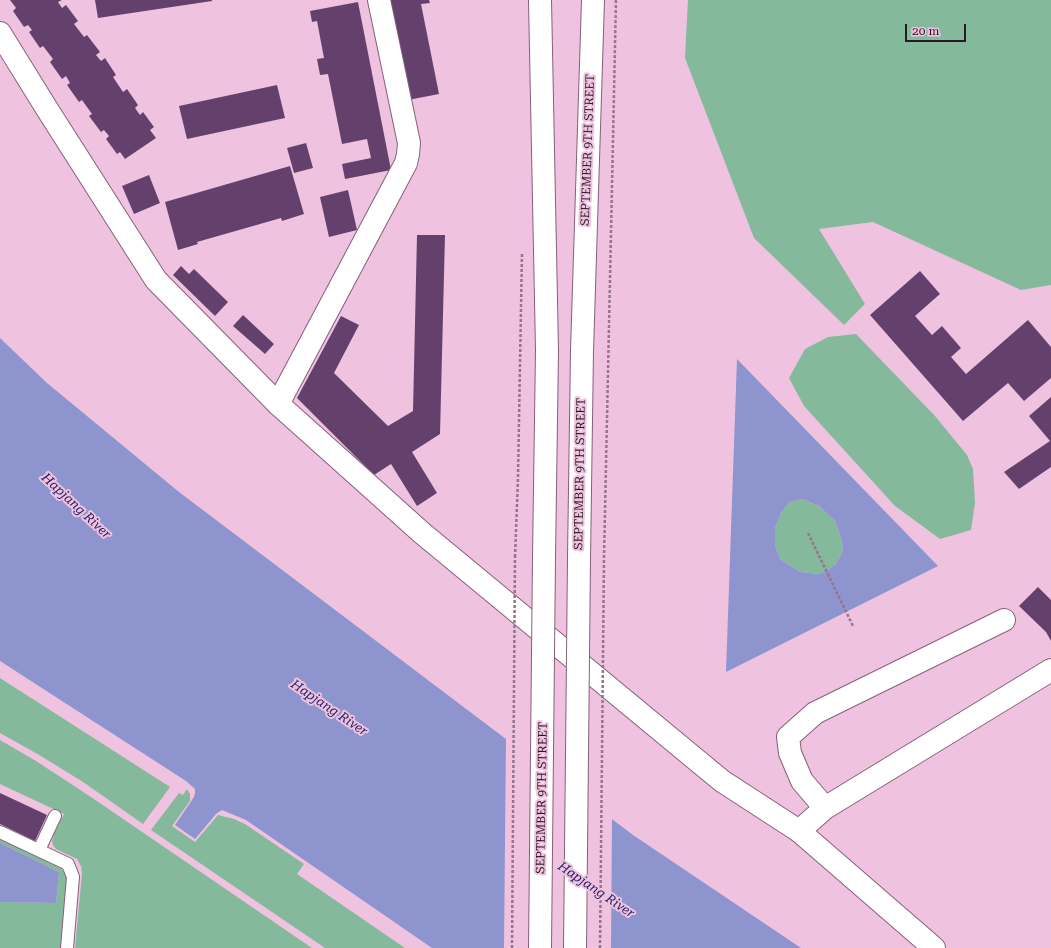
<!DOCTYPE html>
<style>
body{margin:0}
#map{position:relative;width:1051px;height:948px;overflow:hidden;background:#efc3e0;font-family:"Roboto Serif",serif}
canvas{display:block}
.scale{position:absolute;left:905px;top:24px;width:61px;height:18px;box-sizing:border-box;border:2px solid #291924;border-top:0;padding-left:5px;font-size:12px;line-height:14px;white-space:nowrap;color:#291924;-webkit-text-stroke:3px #efc3e0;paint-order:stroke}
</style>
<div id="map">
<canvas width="1051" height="948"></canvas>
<div class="scale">20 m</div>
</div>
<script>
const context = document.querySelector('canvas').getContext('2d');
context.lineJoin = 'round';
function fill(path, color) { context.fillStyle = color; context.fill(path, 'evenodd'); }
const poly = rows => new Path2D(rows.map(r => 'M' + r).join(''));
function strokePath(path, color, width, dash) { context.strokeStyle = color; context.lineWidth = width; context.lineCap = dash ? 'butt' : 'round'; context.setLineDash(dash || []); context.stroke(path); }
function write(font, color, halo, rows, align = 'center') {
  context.font = font + ' "Roboto Serif",serif'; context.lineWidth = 4; context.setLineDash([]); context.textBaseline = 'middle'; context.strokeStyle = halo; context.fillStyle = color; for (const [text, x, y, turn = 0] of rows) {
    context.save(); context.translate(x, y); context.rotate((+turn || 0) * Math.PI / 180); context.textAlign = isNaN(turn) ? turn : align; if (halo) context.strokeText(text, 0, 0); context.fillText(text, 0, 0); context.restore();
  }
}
const green = poly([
 [688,0,1051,0,1051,285,1021,290,873,222,819,229,865,304,844,325,754,238,685,58],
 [856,334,935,416,967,455,973,469,975,503,971,530,940,539,895,506,804,406,789,378,805,349,828,337],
 [803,499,819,506,835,521,841,538,843,550,836,564,827,571,819,574,800,572,780,559,775,545,775,528,781,513,789,502],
 [0,678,170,787,143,824,83,782,41,756,0,733],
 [0,740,36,761,91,797,312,948,75,948,82,874,81,866,77,859,56,849,53,845,52,841,54,834,64,814,0,784],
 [187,789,190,794,190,801,172,826,195,842,218,815,234,819,245,824,304,864,297,874,405,948,325,948,151,830,179,793,183,795],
 [0,838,61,868,65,874,68,882,61,948,0,948,0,902,56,903,59,872,0,843]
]);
const water = poly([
 [0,338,47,383,179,492,633,835,801,948,432,948,246,820,222,810,217,813,195,839,175,825,194,797,195,793,195,789,186,781,0,661],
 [737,359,938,566,726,672],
 [803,499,819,506,835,521,841,538,843,550,836,564,827,571,819,574,800,572,780,559,775,545,775,528,781,513,789,502],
 [0,843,59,872,56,903,0,902]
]);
const pier = poly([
 [506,736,612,816,611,948,504,948]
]);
const building = poly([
 [10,0,62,0,58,2,62,8,66,5,78,21,74,24,84,37,87,35,100,52,96,55,101,61,105,58,116,75,113,77,123,92,127,89,138,105,135,108,140,115,143,112,154,127,150,130,156,138,125,159,120,152,117,154,106,139,109,136,104,130,101,132,89,116,92,114,82,100,79,102,67,85,70,83,66,76,62,79,50,62,53,59,43,46,40,48,29,32,32,30,28,25,24,27,13,11,16,8],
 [95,0,212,0,212,1,98,18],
 [388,0,429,0,430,3,421,4,439,94,408,100],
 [358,2,391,170,345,179,342,164,371,158,367,139,342,144,328,74,320,75,317,59,324,58,317,21,312,22,310,11],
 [277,85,285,118,187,139,179,106],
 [306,143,313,168,294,173,287,148],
 [290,166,304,214,282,221,281,218,197,242,198,244,178,250,165,202],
 [149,175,160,203,134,214,122,186],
 [348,190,357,230,329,237,320,197],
 [417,235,445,235,440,434,412,452,437,493,417,506,391,464,374,475,297,398,341,316,359,325,334,373,388,426,413,411],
 [181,266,189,274,194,269,228,302,215,316,173,275],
 [920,271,940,294,915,316,932,335,942,326,961,348,951,357,966,374,1028,320,1051,347,1051,378,1024,401,1008,383,963,421,870,315],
 [243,315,274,344,265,354,233,326],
 [1051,397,1051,467,1019,489,1004,472,1050,441,1029,416],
 [1038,587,1051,600,1051,641,1046,632,1019,606],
 [0,793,47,815,35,841,0,824]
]);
const path = poly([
 [808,533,853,626],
 [515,557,518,478,522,252],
 [604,558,616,0]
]);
const service = poly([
 [0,832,68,864,73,877,67,948],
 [39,850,55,816]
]);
const minor = poly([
 [278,404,406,163,408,154,409,143,379,0],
 [825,808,802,781,790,753,788,737,815,713,1004,620],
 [799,831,825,808,1051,670]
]);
const tertiary = poly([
 [0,33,47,109,156,280,278,404,422,533,722,781,799,831,934,948]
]);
const trunk = poly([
 [540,0,547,350,544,557],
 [579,558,582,351,593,0]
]);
const pathBridge = poly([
 [512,948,515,557],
 [600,948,604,558]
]);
const trunkBridge = poly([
 [540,948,544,557],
 [575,948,579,558]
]);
const streetNames = [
 ["SEPTEMBER 9TH STREET",588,150,-88],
 ["SEPTEMBER 9TH STREET",580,474,-89],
 ["SEPTEMBER 9TH STREET",542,798,-89]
];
const waterNames = [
 ["Hapjang River",76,506,43],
 ["Hapjang River",329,708,34],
 ["Hapjang River",596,890,34]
];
fill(green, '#85b99b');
fill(water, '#8e94cd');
fill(pier, '#efc3e0');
fill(building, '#64416d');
strokePath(service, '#86607a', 14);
strokePath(minor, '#86607a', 24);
strokePath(tertiary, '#86607a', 24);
strokePath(trunk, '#86607a', 24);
strokePath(path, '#94758a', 2.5, [3, 2]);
strokePath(service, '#fff', 12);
strokePath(minor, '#fff', 22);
strokePath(tertiary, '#fff', 22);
strokePath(trunk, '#fff', 22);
strokePath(trunkBridge, '#86607a', 24, []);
strokePath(pathBridge, '#94758a', 2.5, [3, 2]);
strokePath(trunkBridge, '#fff', 22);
write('12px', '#291924', '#efc3e0', streetNames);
write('italic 13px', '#242264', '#efc3e0', waterNames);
</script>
